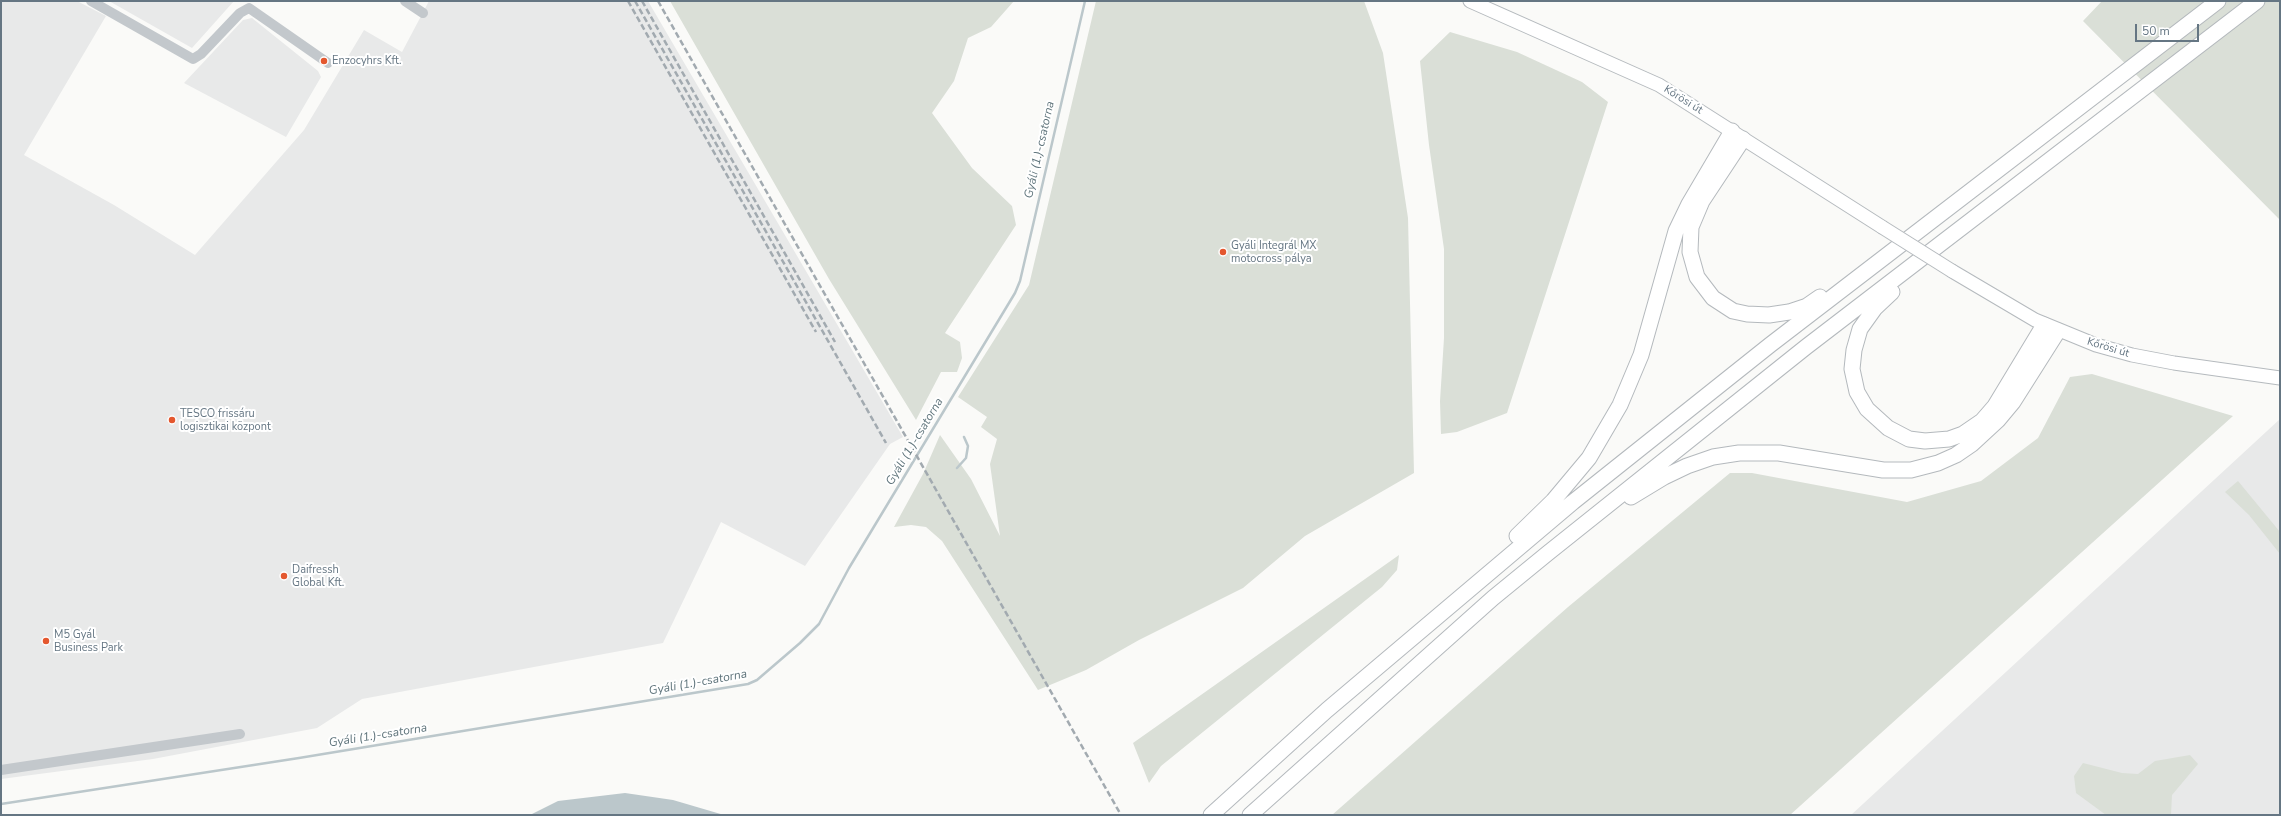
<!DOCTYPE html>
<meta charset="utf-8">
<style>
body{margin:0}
#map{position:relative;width:2281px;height:816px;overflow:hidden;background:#fafaf8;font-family:"Nunito Sans",sans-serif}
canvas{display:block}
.frame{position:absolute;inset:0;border:2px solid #657683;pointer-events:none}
.scale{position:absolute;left:2135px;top:24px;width:64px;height:18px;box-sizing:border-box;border:2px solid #657683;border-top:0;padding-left:5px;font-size:12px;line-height:14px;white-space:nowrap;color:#657683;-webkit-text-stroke:3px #fff;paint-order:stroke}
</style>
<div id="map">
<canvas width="2281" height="816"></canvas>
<div class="frame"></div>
<div class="scale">50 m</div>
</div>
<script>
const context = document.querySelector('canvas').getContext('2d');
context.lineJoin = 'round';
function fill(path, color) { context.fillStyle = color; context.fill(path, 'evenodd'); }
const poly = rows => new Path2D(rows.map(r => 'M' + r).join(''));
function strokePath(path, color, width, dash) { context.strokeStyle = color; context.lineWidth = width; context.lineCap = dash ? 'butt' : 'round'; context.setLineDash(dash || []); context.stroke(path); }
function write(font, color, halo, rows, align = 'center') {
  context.font = font + ' "Nunito Sans",sans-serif'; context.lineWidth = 4; context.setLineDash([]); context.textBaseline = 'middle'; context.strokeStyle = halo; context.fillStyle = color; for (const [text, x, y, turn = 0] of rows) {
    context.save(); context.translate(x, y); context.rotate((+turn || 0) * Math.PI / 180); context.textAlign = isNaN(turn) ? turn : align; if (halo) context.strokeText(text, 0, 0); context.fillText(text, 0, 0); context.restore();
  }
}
const built = poly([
 [1,1,77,1,106,16,24,155,114,205,195,255,304,130,364,30,402,52,429,1,648,1,903,437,890,444,805,566,721,522,663,643,362,699,317,728,153,759,1,779],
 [109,1,234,1,192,48],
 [252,18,318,71,321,77,286,137,184,83,243,20],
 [2280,419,2280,815,1851,815]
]);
const green = poly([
 [670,1,1014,1,991,27,968,38,954,81,932,113,972,168,1012,206,1016,225,945,333,960,342,962,358,957,372,941,372,916,420,829,279],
 [1096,1,1364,1,1383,53,1408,218,1414,473,1305,536,1243,588,1139,640,1086,670,1038,690,942,541,926,527,911,525,894,527,923,474,940,435,971,479,1000,536,990,464,997,439,981,427,987,417,958,397,1029,285],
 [2102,1,2280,1,2280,220,2083,21],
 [1450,32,1517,52,1582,82,1608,102,1507,413,1457,432,1441,434,1440,401,1444,338,1444,249,1429,145,1420,61],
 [2092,374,2233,416,1790,815,1332,815,1568,607,1730,473,1752,473,1907,502,1981,481,2038,438,2070,377],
 [2238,481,2280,532,2280,554,2249,515,2225,492],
 [1399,555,1397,570,1382,587,1161,766,1149,783,1133,743],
 [2190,755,2198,764,2172,795,2171,815,2106,815,2076,793,2074,776,2083,763,2122,773,2138,774,2155,761]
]);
const water = poly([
 [625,793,673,800,724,815,530,815,558,801]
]);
const stream = poly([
 [957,468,966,458,968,446,964,437],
 [1,804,299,758,748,684,757,680,800,643,819,624,849,568,1015,293,1020,281,1085,1]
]);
const minor = poly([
 [91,1,193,59,201,54,240,13,249,8,328,63],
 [405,1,423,13],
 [1,770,240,734]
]);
const major = poly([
 [1470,1,1659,85,1882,227],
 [1952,271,2035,320,2096,345,2132,355,2174,363,2280,378]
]);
const highway = poly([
 [1743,139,1702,201,1691,227,1690,252,1697,277,1713,298,1733,311,1747,314,1769,315,1789,312,1807,306,1820,297],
 [1892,292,1875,308,1860,329,1854,350,1852,369,1857,392,1867,409,1888,428,1909,439,1925,441,1949,439,1963,434,1982,421,1995,406,2044,325],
 [1631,497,1664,477,1687,466,1713,457,1739,453,1779,453,1883,470,1911,470,1938,463,1956,455,1972,444,1998,420,2013,402,2058,331],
 [1517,536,1553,501,1589,458,1620,405,1641,355,1676,231,1689,204,1732,131],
 [1211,815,1327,710,1573,502,1770,345,2218,1],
 [1250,815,1493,598,1548,553,1806,347,2257,1]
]);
const rail = poly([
 [628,1,816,332],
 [635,1,886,443],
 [642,1,835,342],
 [658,1,1121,815]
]);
const majorBridge = poly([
 [1882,227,1952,271]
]);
const markers = [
 [324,61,4,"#e4572e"],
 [1223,252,4,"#e4572e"],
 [172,420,4,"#e4572e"],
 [284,576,4,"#e4572e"],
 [46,641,4,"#e4572e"]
];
const poiNames = [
 ["Enzocyhrs Kft.",332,61],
 ["Gyáli Integrál MX",1231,246],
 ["motocross pálya",1231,259],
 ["TESCO frissáru",180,414],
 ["logisztikai központ",180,427],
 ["Daifressh",292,570],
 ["Global Kft.",292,583],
 ["M5 Gyál",54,635],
 ["Business Park",54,648]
];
const streetNames = [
 ["Kőrösi út",1683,100,32],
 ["Kőrösi út",2108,348,17]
];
const waterNames = [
 ["Gyáli (1.)-csatorna",1040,150,-77],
 ["Gyáli (1.)-csatorna",915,442,-59],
 ["Gyáli (1.)-csatorna",698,683,-10],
 ["Gyáli (1.)-csatorna",378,736,-9]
];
fill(built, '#e8e9e9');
fill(green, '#dadfd7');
fill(water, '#bbc7cb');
strokePath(stream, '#bbc7cb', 2.5);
strokePath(major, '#b5babe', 15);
strokePath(highway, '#b4b9bd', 17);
strokePath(minor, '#c3c8cc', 10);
strokePath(major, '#fff', 13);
strokePath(highway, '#fff', 15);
strokePath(rail, '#a2aab0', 2.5, [6, 3]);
strokePath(majorBridge, '#b5babe', 15, []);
strokePath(majorBridge, '#fff', 13);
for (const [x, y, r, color] of markers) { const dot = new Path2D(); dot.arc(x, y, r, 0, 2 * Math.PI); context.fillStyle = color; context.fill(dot); strokePath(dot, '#fff', 1.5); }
write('11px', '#657683', '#fff', poiNames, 'left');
write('11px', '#657683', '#fff', streetNames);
write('italic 12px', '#60757c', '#fff', waterNames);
</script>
